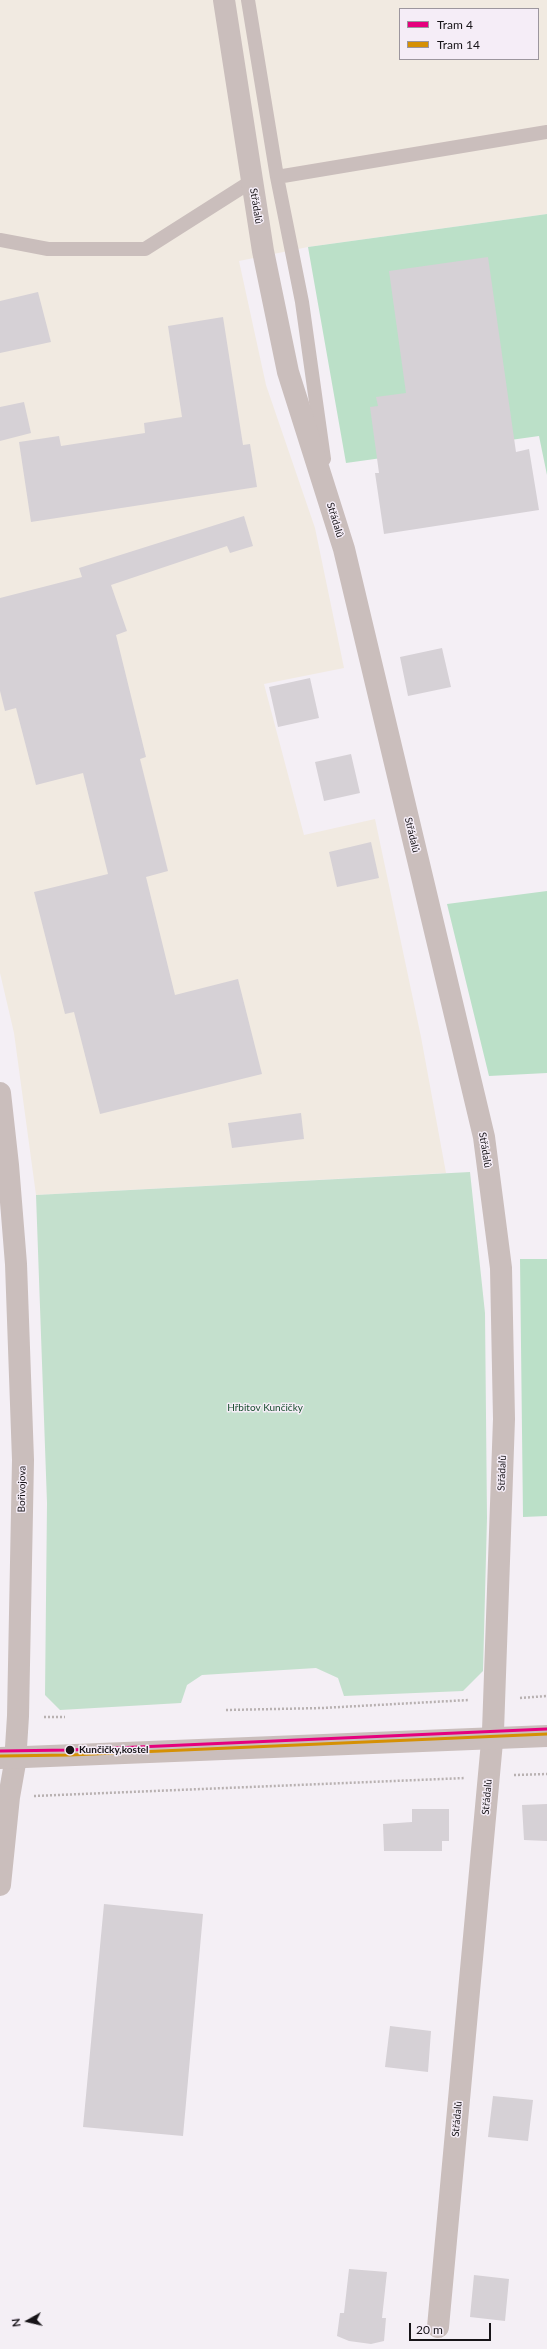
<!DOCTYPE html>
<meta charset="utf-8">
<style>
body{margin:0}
#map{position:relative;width:547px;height:2349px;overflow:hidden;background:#f4eff5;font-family:Lato,sans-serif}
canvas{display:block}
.legend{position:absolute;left:399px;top:8px;width:140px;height:52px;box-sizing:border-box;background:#f5edf7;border:1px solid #9c969e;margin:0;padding:5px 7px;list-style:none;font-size:12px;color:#171418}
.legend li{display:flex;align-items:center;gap:8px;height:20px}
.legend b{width:20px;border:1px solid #9c969e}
.north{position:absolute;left:8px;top:2301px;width:40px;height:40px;-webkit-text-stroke:3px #f5edf7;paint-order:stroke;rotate:262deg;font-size:11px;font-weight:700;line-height:16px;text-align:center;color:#171418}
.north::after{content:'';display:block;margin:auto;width:14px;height:18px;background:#171418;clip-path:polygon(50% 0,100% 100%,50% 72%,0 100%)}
.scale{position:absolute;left:409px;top:2323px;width:82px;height:18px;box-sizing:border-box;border:2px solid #171418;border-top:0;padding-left:5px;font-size:12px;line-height:14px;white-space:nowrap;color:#171418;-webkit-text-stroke:3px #f5edf7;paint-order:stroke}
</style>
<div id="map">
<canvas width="547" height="2349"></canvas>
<ul class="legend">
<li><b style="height:5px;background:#e5007d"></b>Tram 4</li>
<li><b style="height:5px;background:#d59004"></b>Tram 14</li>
</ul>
<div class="north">N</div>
<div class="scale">20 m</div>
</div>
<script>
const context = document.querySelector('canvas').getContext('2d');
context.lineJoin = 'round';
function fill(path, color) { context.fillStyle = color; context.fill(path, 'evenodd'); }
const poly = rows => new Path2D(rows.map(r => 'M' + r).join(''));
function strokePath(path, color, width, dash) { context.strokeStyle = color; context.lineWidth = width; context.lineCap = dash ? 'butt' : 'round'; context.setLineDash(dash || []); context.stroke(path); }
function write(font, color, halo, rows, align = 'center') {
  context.font = font + ' Lato,sans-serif'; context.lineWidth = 3; context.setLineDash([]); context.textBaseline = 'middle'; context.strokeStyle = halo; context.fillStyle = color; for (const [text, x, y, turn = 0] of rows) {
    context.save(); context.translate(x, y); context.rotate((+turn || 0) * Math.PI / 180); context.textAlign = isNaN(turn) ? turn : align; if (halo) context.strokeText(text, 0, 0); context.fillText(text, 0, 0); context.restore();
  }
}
const industrial = poly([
 [0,0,547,0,547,214,308,247,239,261,266,385,315,528,344,668,264,684,304,835,375,819,421,1037,446,1173,36,1195,14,1033,0,973],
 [400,9,538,9,538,59,400,59]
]);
const green = poly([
 [470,1172,485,1313,487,1518,483,1671,463,1691,344,1696,338,1678,316,1668,202,1675,187,1685,181,1703,60,1710,45,1695,47,1503,36,1195]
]);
const forest = poly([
 [547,214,547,475,539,436,346,463,308,247],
 [547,891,547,1073,489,1076,447,904],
 [520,1259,547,1259,547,1516,523,1517]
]);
const building = poly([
 [488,257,516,452,529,449,539,510,384,534,375,473,379,473,370,407,378,406,376,397,406,393,389,271],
 [38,292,51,342,0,353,0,301],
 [223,317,243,445,250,444,257,487,31,522,19,442,59,436,61,446,145,433,144,423,182,417,168,326],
 [24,402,31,433,0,441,0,407],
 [244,516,253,546,230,553,227,546,111,585,127,631,116,635,146,757,140,759,168,871,146,877,175,995,238,979,262,1074,100,1114,74,1012,65,1014,34,892,108,874,83,773,36,785,16,708,5,711,0,691,0,598,82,577,79,568],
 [442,648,451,687,408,696,400,657],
 [310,678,319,718,278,727,269,687],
 [351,754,360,793,324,801,315,762],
 [371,842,379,878,337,887,329,852],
 [301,1113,304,1139,232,1148,228,1123],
 [547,1804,547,1841,524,1840,522,1805],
 [412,1809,449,1809,449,1841,442,1841,442,1851,384,1851,383,1824,412,1822],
 [104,1904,203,1914,183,2136,83,2127],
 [390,2026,431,2031,428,2072,385,2067],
 [493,2096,533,2100,528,2141,488,2137],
 [349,2269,387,2272,382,2318,386,2318,384,2341,371,2344,349,2341,337,2336,340,2313,344,2313],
 [474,2275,509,2279,505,2321,470,2317]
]);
const path = poly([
 [520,1698,547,1696],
 [226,1710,322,1708,469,1700],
 [44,1717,65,1717],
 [514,1775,547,1774],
 [34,1796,465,1778]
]);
const service = poly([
 [248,0,277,177,302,302,324,459],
 [277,177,547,132],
 [0,240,48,249,145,249,252,181]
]);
const minor = poly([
 [224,0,263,251,288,372,344,549,484,1137,501,1268,504,1419,493,1731,438,2327],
 [0,1093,8,1165,16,1264,23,1460,18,1716,15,1763,9,1797,0,1885]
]);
const tertiary = poly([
 [0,1758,547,1736]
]);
const tram1 = poly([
 [0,1751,70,1750,547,1729]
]);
const tram2 = poly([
 [0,1756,70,1755,547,1734]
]);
const markers = [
 [70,1750,5,"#171418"]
];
const streetNames = [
 ["Střádalů",256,206,81],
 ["Střádalů",335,520,73],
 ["Střádalů",412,835,77],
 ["Střádalů",485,1150,81],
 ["Střádalů",502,1473,-88],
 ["Bořivojova",22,1489,-89],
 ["Střádalů",487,1797,-85],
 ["Střádalů",457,2119,-85]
];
const parkNames = [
 ["Hřbitov Kunčičky",265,1408]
];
const stopNames = [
 ["Kunčičky,kostel",79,1750]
];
fill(industrial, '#f1eae1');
fill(green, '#c4e0cd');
fill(forest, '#bbe0c8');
fill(building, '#d6d1d6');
strokePath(path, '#b8b1b1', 2.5, [2, 2]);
strokePath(service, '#cabebc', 14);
strokePath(minor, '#cabebc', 22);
strokePath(tertiary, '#cabebc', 22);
strokePath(tram1, '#e5007d', 3);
strokePath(tram2, '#d59004', 3);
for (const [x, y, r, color] of markers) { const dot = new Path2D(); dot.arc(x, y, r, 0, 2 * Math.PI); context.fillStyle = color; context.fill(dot); strokePath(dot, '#f5edf7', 1.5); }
write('10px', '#171418', '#f5edf7', streetNames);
write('10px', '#164c2c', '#f5edf7', parkNames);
write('bold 10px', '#171418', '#f5edf7', stopNames, 'left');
</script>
